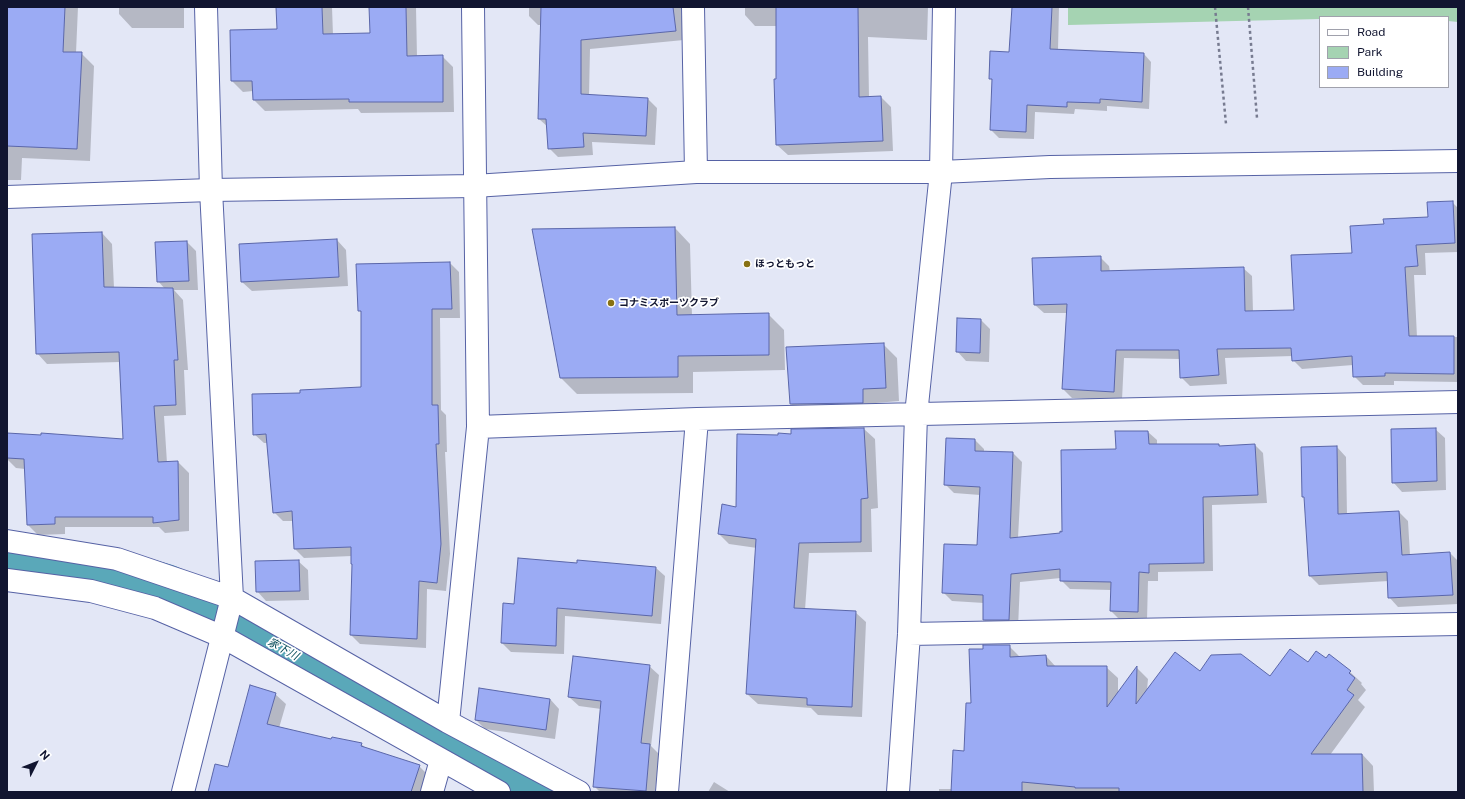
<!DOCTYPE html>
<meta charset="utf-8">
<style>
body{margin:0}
#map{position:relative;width:1465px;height:799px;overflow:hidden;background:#e3e7f6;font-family:"Public Sans",sans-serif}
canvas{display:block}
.frame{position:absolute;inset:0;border:8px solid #111530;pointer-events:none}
.legend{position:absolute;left:1319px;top:16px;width:130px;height:72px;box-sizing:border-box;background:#fff;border:1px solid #a0a1ac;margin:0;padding:5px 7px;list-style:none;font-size:12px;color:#111530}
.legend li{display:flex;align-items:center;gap:8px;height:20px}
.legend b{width:20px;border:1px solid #a0a1ac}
.north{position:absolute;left:16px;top:743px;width:40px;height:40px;-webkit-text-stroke:3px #fff;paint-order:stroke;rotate:48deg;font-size:11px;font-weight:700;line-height:16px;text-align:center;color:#111530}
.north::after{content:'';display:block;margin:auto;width:14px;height:18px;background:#111530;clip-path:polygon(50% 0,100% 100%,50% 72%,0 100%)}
</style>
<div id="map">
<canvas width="1465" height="799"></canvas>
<div class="frame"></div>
<ul class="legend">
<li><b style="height:5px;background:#fff"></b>Road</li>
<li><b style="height:11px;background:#a5d3b2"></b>Park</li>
<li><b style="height:11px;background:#9babf4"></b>Building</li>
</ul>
<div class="north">N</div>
</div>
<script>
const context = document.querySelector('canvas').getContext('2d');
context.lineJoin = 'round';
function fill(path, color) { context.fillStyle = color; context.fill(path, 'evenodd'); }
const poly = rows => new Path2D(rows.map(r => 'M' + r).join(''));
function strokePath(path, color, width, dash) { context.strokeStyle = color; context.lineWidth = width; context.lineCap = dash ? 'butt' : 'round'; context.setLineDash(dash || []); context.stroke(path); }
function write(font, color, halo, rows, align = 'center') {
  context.font = font + ' "Public Sans","Noto Sans JP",sans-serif'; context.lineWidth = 3.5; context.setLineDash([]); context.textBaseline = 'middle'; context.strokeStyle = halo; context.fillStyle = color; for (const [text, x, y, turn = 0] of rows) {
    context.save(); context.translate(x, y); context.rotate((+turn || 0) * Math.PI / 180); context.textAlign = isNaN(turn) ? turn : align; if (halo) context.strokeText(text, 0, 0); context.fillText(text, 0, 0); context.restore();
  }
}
const green = poly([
 [1068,7,1458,7,1458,22,1448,21,1448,17,1320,17,1320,19,1068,25]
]);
const shadow = poly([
 [7,7,78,7,76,53,81,53,94,66,90,161,22,158,21,180,7,180],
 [119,7,184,7,184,28,132,28,119,14],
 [277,7,332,7,333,35,371,34,370,7,416,7,417,57,442,56,453,67,454,112,361,113,358,109,265,111,254,100,253,91,243,92,232,81,278,30],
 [529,7,681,7,684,40,590,49,589,96,648,99,657,108,655,145,592,142,593,155,558,157,549,148,548,127,539,119,541,25,538,25,529,16],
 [745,7,928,7,927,40,868,37,869,97,881,97,891,107,893,151,788,155,777,145,777,26,755,26,745,15],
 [1013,7,1059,7,1058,50,1144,54,1151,62,1149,109,1107,106,1107,111,1075,109,1074,114,1035,112,1034,139,999,138,991,130,993,81,990,78,1010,53],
 [1452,202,1458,208,1458,252,1425,253,1426,275,1414,275,1417,337,1458,337,1458,382,1394,381,1394,385,1363,385,1354,376,1353,365,1302,369,1293,360,1293,356,1225,358,1227,384,1190,386,1181,377,1180,359,1124,358,1122,400,1072,398,1063,389,1067,313,1044,313,1035,305,1100,257,1109,266,1110,272,1243,268,1252,276,1253,312,1295,311,1353,254,1385,225,1429,218],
 [675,228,690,244,692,316,768,314,784,330,785,370,693,372,693,393,577,394,561,378],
 [102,233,112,244,114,288,165,289,158,281,187,242,196,251,198,290,174,290,183,300,188,370,184,370,186,415,164,416,167,463,178,462,189,473,189,531,165,533,159,527,65,527,65,534,38,535,28,525,25,469,16,468,7,459,7,434,124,440,120,362,47,364,37,353],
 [337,240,346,250,348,286,252,291,242,282,240,245],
 [450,263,459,272,460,318,440,318,441,410,446,415,447,452,445,452,450,554,446,591,427,589,426,648,360,644,351,635,353,566,352,564,352,556,304,558,295,549,294,521,283,521,274,512,268,443,264,443,254,434,301,394,362,388,362,313,359,310],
 [958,319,981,320,990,329,989,362,966,361,957,351],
 [883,344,897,358,899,401,876,403,876,416,804,418,791,404],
 [864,429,875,439,878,508,871,509,872,552,809,553,805,610,855,612,866,622,862,717,818,715,811,708,758,704,747,694,757,548,729,544,719,534,792,435],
 [1435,429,1445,438,1446,490,1402,492,1393,482],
 [1148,432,1157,440,1157,445,1219,445,1220,447,1255,445,1263,453,1267,503,1212,505,1213,571,1158,572,1158,581,1148,581,1147,620,1120,620,1111,611,1111,590,1070,589,1061,580,1061,578,1020,582,1018,628,993,629,984,620,984,603,952,601,943,592,978,546,980,495,954,493,945,484,975,440,984,449,984,452,1013,453,1022,462,1018,538,1061,534,1117,450],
 [1337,447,1346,457,1347,515,1399,512,1408,521,1410,555,1450,553,1458,561,1458,604,1398,607,1389,597,1389,581,1319,585,1310,576,1305,498,1303,496],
 [298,561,308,570,309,600,266,601,257,591],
 [578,561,656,568,665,576,661,624,565,616,564,654,511,652,502,643,515,605,578,564],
 [1009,646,1021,658,1046,656,1056,667,1106,667,1118,678,1118,694,1137,668,1148,679,1147,690,1200,672,1270,677,1308,663,1326,660,1329,656,1350,672,1362,683,1361,684,1366,690,1358,700,1365,707,1330,755,1362,754,1373,766,1374,792,939,792,939,789,952,789,965,752,972,704,984,650],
 [649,666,659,675,651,746,659,754,655,792,600,792,594,786,601,709,579,706,569,697],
 [275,694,286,704,279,728,332,740,361,744,366,748,419,766,430,777,426,792,209,792,229,768],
 [550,699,559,709,555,739,485,729,476,720],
 [714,782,730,792,708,792]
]);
const river = poly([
 [7,561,101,574,165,592,257,634,538,792]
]);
const building = poly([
 [7,7,65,7,63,52,82,52,77,149,7,146,7,7],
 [276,7,322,7,323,34,370,33,369,7,406,7,407,56,443,55,443,102,349,102,349,99,253,100,252,81,231,81,230,30,277,29,276,7],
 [541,7,673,7,676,31,581,40,581,94,648,98,646,136,583,133,584,147,548,149,546,119,538,119,541,7],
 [776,7,858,7,859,97,881,96,883,141,776,145,774,79,776,79,776,7],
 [1012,7,1052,7,1050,49,1144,53,1142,102,1100,99,1100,103,1067,102,1067,107,1027,105,1026,132,990,130,992,79,989,79,990,51,1009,52,1012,7],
 [1453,201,1455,243,1416,245,1418,266,1405,267,1409,336,1454,336,1454,374,1385,373,1385,376,1353,377,1352,356,1292,361,1291,348,1217,349,1219,375,1180,378,1179,350,1116,350,1114,392,1062,389,1067,304,1034,305,1032,258,1101,256,1101,271,1244,267,1245,311,1294,310,1291,255,1352,253,1350,226,1384,224,1383,219,1428,217,1427,202,1453,201],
 [675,227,677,315,769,313,769,355,678,356,678,377,560,378,532,229,675,227],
 [102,232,104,287,173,288,178,360,174,360,176,405,154,406,158,462,178,461,179,520,153,523,153,517,55,517,55,524,27,525,24,459,7,458,7,433,41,435,41,433,123,439,119,352,36,354,32,234,102,232],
 [337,239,339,277,241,282,239,244,337,239],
 [187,241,189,281,157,282,155,242,187,241],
 [450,262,452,309,432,309,432,405,438,405,439,444,436,444,441,544,437,583,419,581,417,639,350,635,352,564,351,564,351,547,294,549,292,511,273,513,266,434,253,435,252,394,300,393,300,390,361,387,361,311,358,311,356,264,450,262],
 [957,318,981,319,980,353,956,352,957,318],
 [884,343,886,388,863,389,863,403,790,404,786,347,884,343],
 [864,428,868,498,861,499,861,542,799,543,794,608,856,611,852,707,807,705,807,698,746,694,756,539,718,534,722,504,736,507,737,434,778,435,778,433,791,434,791,429,864,428],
 [1436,428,1437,481,1392,483,1391,429,1436,428],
 [1115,431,1148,431,1149,444,1219,444,1219,446,1255,444,1258,495,1203,497,1204,563,1149,564,1149,573,1139,572,1138,612,1110,611,1111,582,1060,581,1060,569,1011,574,1009,620,983,620,983,595,942,593,944,544,977,545,980,487,944,485,946,438,975,439,975,451,1013,452,1010,538,1060,533,1060,531,1062,532,1061,450,1116,449,1115,431],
 [1337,446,1338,514,1399,511,1402,555,1450,552,1453,595,1388,598,1387,572,1309,576,1304,497,1302,497,1301,447,1337,446],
 [518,558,577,563,577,560,656,567,652,616,557,608,556,646,501,643,503,603,514,604,518,558],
 [299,560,300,591,256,592,255,561,299,560],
 [983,645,1010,645,1010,657,1046,655,1047,666,1107,666,1107,707,1137,666,1136,704,1175,652,1200,671,1211,655,1241,654,1270,676,1290,649,1308,662,1316,651,1326,658,1329,654,1351,671,1349,673,1355,678,1347,690,1354,695,1311,754,1362,754,1363,792,1119,792,1119,788,1075,788,1075,787,1022,782,1022,792,951,792,953,750,964,751,966,703,971,703,969,649,983,649,983,645],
 [573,656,650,665,641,743,650,744,646,791,593,787,601,701,568,697,573,656],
 [250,685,276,693,267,724,331,739,332,737,362,743,361,746,420,765,411,792,208,792,215,764,228,767,250,685],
 [479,688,550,699,546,730,475,720,479,688]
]);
const path = poly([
 [1215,7,1226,124],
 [1248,7,1257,118]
]);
const minor = poly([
 [693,7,696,172],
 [478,427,697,419,1458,402],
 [7,541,117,559,232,598,448,722,579,792],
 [7,580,91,591,155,608,223,637,499,792],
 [909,634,1458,624],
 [448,722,478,427,473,7],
 [183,792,232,598,211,190,206,7],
 [432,792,441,760],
 [667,792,697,419],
 [898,792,909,634,916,415,941,172,944,7]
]);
const tertiary = poly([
 [7,197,211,190,474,186,696,172,941,172,1050,167,1458,161]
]);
const markers = [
 [747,264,4,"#887112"],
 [611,303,4,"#887112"]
];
const poiNames = [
 ["ほっともっと",755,264],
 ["コナミスポーツクラブ",619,303]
];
const waterNames = [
 ["家下川",283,649,29]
];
fill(green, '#a5d3b2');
fill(shadow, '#0003');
strokePath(river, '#5aa8b9', 56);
fill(building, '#9babf4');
strokePath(building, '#5a66a9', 1);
strokePath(minor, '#5662a5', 24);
strokePath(tertiary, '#5662a5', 24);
strokePath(path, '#777b90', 2.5, [3, 3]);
strokePath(minor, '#fff', 22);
strokePath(tertiary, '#fff', 22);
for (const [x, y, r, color] of markers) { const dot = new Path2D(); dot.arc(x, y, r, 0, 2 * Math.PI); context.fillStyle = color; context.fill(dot); strokePath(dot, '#fff', 1.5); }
write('bold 10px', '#111530', '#fff', poiNames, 'left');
write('italic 11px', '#004855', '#fff', waterNames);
</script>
